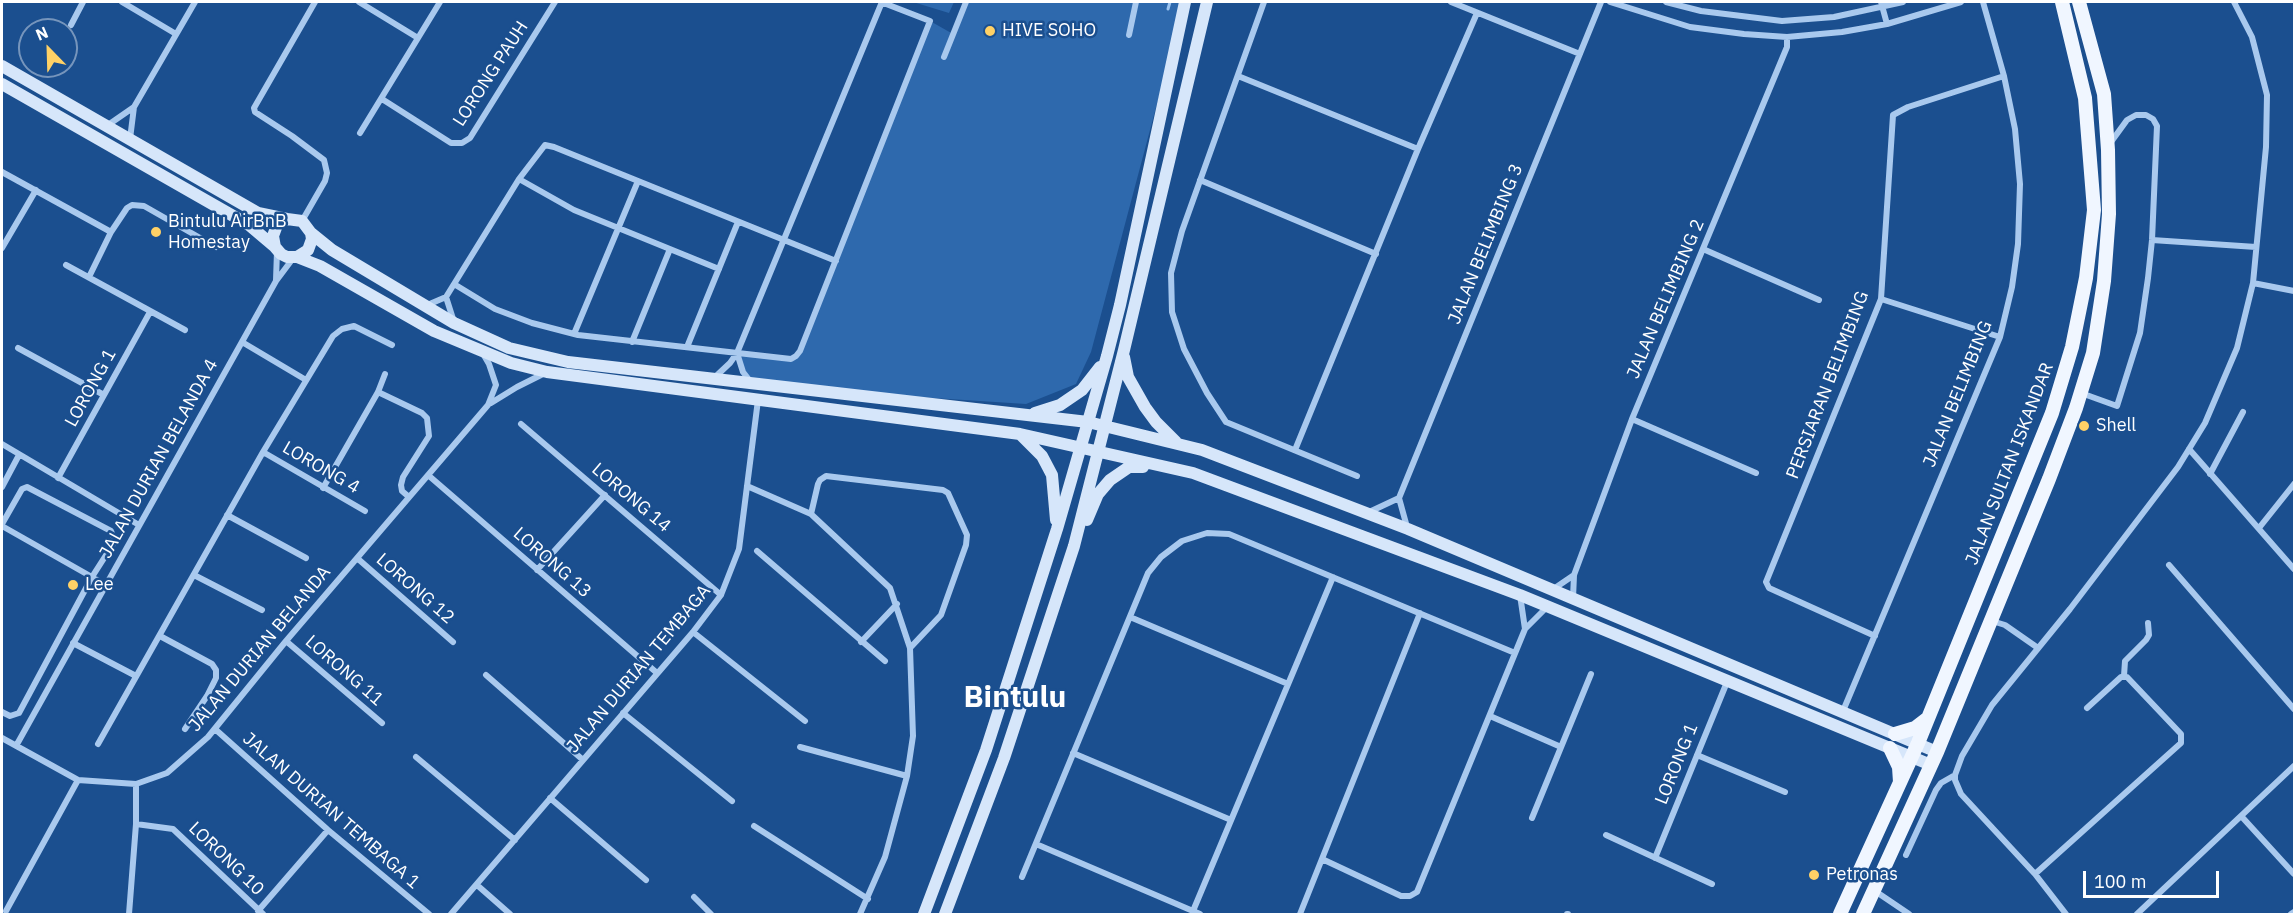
<!DOCTYPE html>
<style>
body{margin:0}
#map{position:relative;width:2296px;height:916px;overflow:hidden;background:#1b4f8f;font-family:"IBM Plex Sans",sans-serif}
canvas{display:block}
.frame{position:absolute;inset:0;border:3px solid #fff;pointer-events:none}
.north{position:absolute;left:18px;top:18px;width:60px;height:60px;box-sizing:border-box;background:#1b4f8f;border:2px solid #7695bc;border-radius:50%;rotate:337deg;font-size:16px;font-weight:700;line-height:24px;text-align:center;color:#fff}
.north::after{content:'';display:block;margin:auto;width:21px;height:27px;background:#ffd166;clip-path:polygon(50% 0,100% 100%,50% 72%,0 100%)}
.scale{position:absolute;left:2083px;top:871px;width:136px;height:27px;box-sizing:border-box;border:3px solid #fff;border-top:0;padding-left:8px;font-size:18px;line-height:21px;white-space:nowrap;color:#fff;-webkit-text-stroke:4px #1b4f8f;paint-order:stroke}
</style>
<div id="map">
<canvas width="2296" height="916"></canvas>
<div class="frame"></div>
<div class="north">N</div>
<div class="scale">100 m</div>
</div>
<script>
const context = document.querySelector('canvas').getContext('2d');
context.lineJoin = 'round';
function fill(path, color) { context.fillStyle = color; context.fill(path, 'evenodd'); }
const poly = rows => new Path2D(rows.map(r => 'M' + r).join(''));
function strokePath(path, color, width, dash) { context.strokeStyle = color; context.lineWidth = width; context.lineCap = dash ? 'butt' : 'round'; context.setLineDash(dash || []); context.stroke(path); }
function write(font, color, halo, rows, align = 'center') {
  context.font = font + ' "IBM Plex Sans",sans-serif'; context.lineWidth = 5; context.setLineDash([]); context.textBaseline = 'middle'; context.strokeStyle = halo; context.fillStyle = color; for (const [text, x, y, turn = 0] of rows) {
    context.save(); context.translate(x, y); context.rotate((+turn || 0) * Math.PI / 180); context.textAlign = isNaN(turn) ? turn : align; if (halo) context.strokeText(text, 0, 0); context.fillText(text, 0, 0); context.restore();
  }
}
const green = poly([
 [913,2,954,2,949,13],
 [966,2,1184,2,1091,352,1076,384,1026,404,810,390,751,383,737,353,791,359,796,356,930,21,953,34]
]);
const stream = poly([
 [1168,9,1170,2]
]);
const street = poly([
 [122,2,176,34],
 [359,2,418,38],
 [1264,2,1182,231,1171,273,1172,312,1184,349,1207,393,1226,422,1357,476],
 [1451,2,1580,54],
 [1610,2,1690,27,1744,34,1787,37,1842,32,1887,24,1961,2],
 [1666,2,1701,11,1782,21,1834,17,1903,2],
 [1881,2,1887,24],
 [71,25,83,2],
 [1129,35,1136,2],
 [944,57,966,2],
 [1238,76,1418,149],
 [382,99,451,143,462,143,470,138,555,2],
 [108,125,134,107,195,2],
 [360,133,440,2],
 [130,139,134,107],
 [2,172,111,232],
 [519,179,574,210,719,269],
 [1200,180,1376,254],
 [302,221,325,181,327,173,324,160,292,136,255,112,254,108,315,2],
 [2152,240,2256,247],
 [2,248,36,190],
 [1703,249,1819,300],
 [66,265,185,330],
 [89,277,111,232,127,208,132,205,144,206,216,247],
 [276,280,277,251],
 [2253,283,2294,291],
 [454,284,495,309,532,323,578,335,791,359,796,356,800,351,930,21,881,2],
 [446,297,454,322],
 [1881,299,2000,337],
 [425,306,446,297,519,179,545,145,554,147,836,261],
 [574,334,638,181],
 [242,342,306,380],
 [632,342,670,249],
 [687,347,738,222],
 [18,348,104,395],
 [737,353,743,372,750,381],
 [714,378,730,363,737,353,882,2],
 [378,392,422,413,427,418,429,436,403,477,401,485,402,491,409,497],
 [2081,393,2117,406,2140,333,2148,278,2152,240,2157,126,2153,119,2146,115,2136,115,2127,120,2111,142],
 [491,403,517,387,545,373],
 [1632,419,1756,473],
 [521,424,721,595],
 [2,444,139,525],
 [2189,449,2294,569],
 [1295,450,1418,149,1477,13],
 [263,452,365,511],
 [2210,474,2243,412],
 [428,475,657,673],
 [58,478,150,312],
 [747,486,811,514,890,588,910,648,913,736,907,776,885,857,860,914],
 [2,487,19,455],
 [323,488,378,392,385,374],
 [1367,513,1399,498],
 [811,514,818,484,820,480,826,476,943,490,948,493,967,535,966,545,941,615,910,648],
 [227,515,306,558],
 [2,524,22,489,27,487,111,531,115,541,92,577,19,713,10,716,2,712],
 [2,526,106,585],
 [1407,527,1399,498,1601,2],
 [2259,528,2294,484],
 [757,551,885,661],
 [357,558,453,642],
 [2169,565,2294,709],
 [537,570,605,495],
 [194,575,262,610],
 [1552,590,1574,575],
 [1520,595,1525,629],
 [1573,598,1574,575,1632,419,1787,47,1787,37],
 [1130,617,1288,684],
 [1992,621,2005,625,2038,648],
 [693,632,805,721],
 [160,636,212,664,216,670,216,678,207,696,185,729],
 [1875,636,1769,588,1766,582,1881,299,1893,115,1908,107,2004,76],
 [286,641,382,723],
 [861,642,897,604],
 [73,643,136,676],
 [486,675,583,760],
 [2124,676,2125,661,2146,640,2149,635,2148,623],
 [1843,711,2000,337,2012,287,2018,244,2020,184,2015,129,2004,76,1983,2],
 [623,713,732,801],
 [1490,716,1561,747],
 [215,729,328,830,429,914],
 [2,738,78,780,136,784,167,773,208,737,286,641,488,405,496,385,489,364,482,352],
 [98,744,263,452,333,336,342,329,354,326,392,345],
 [16,746,276,281,294,257],
 [800,747,907,776],
 [1073,753,1231,820],
 [1697,755,1785,792],
 [416,757,515,840],
 [136,784,136,824,173,829,263,914],
 [550,798,646,880],
 [2242,817,2294,874],
 [1532,818,1591,674],
 [754,826,868,899],
 [1606,835,1712,884],
 [1036,844,1200,914],
 [1906,855,1936,790,1941,783,1955,775],
 [1655,858,1727,682],
 [1322,859,1401,896,1410,896,1417,892,1525,629,1547,607],
 [2035,874,2181,743,2181,734,2127,677,2121,677,2087,708],
 [1022,877,1148,573,1161,557,1182,541,1207,533,1229,534,1515,653],
 [477,885,510,914],
 [1875,891,1909,914],
 [694,897,711,914],
 [6,911,78,780],
 [258,911,328,830],
 [1193,911,1333,577],
 [129,914,136,824],
 [451,914,693,632,721,595,739,549,758,400],
 [1300,914,1420,613],
 [1567,914,1568,914],
 [2066,914,2035,874,1961,794,1955,780,1955,775,1962,756,1992,705,2070,609,2178,467,2205,423,2237,348,2253,283,2266,147,2267,95,2252,37,2234,2],
 [2137,914,2294,766],
 [2291,914,2294,912]
]);
const secondary = poly([
 [2,66,258,213,287,219],
 [2,84,249,225,275,247],
 [311,233,332,250,454,323,509,348,568,362,1088,422,1202,450,1408,529,1937,752],
 [297,257,308,250,312,239,311,233,302,221,287,219,277,225,273,236,275,247,281,254,287,257,297,257,320,266,434,331,511,363,547,372,1020,434,1193,473,1520,595,1931,765],
 [1124,357,1128,377,1145,407,1156,422,1176,442],
 [1035,413,1060,405,1082,390,1100,367],
 [1021,435,1042,456,1052,475,1056,520],
 [1087,520,1098,494,1110,480,1129,467,1143,467],
 [924,914,986,750,1057,529,1107,356,1120,305,1185,2],
 [945,914,1004,758,1074,546,1124,350,1207,2]
]);
const primary = poly([
 [1895,734,1915,728,1928,718],
 [1890,748,1899,767,1900,782],
 [1840,914,1918,743,2052,413,2072,347,2086,278,2094,210,2085,98,2062,2],
 [1863,914,1937,752,2049,479,2076,408,2093,353,2104,281,2109,214,2108,150,2104,94,2079,2]
]);
const markers = [
 [990,31,6,"#ffd166"],
 [156,232,6,"#ffd166"],
 [2084,426,6,"#ffd166"],
 [73,585,6,"#ffd166"],
 [1814,875,6,"#ffd166"]
];
const poiNames = [
 ["HIVE SOHO",1002,31],
 ["Bintulu AirBnB",168,222],
 ["Homestay",168,243],
 ["Shell",2096,426],
 ["Lee",85,585],
 ["Petronas",1826,875]
];
const streetNames = [
 ["LORONG PAUH",491,74,-57],
 ["JALAN BELIMBING 3",1486,244,-68],
 ["JALAN BELIMBING 2",1666,299,-67],
 ["PERSIARAN BELIMBING",1828,385,-69],
 ["LORONG 1",91,388,-61],
 ["JALAN BELIMBING",1958,394,-68],
 ["JALAN DURIAN BELANDA 4",159,459,-61],
 ["JALAN SULTAN ISKANDAR",2010,464,-69],
 ["LORONG 4",321,468,30],
 ["LORONG 14",631,498,40],
 ["LORONG 13",552,563,41],
 ["LORONG 12",415,589,41],
 ["JALAN DURIAN BELANDA",260,649,-50],
 ["JALAN DURIAN TEMBAGA",639,669,-50],
 ["LORONG 11",344,671,41],
 ["LORONG 1",1677,764,-68],
 ["JALAN DURIAN TEMBAGA 1",331,811,41],
 ["LORONG 10",226,859,44]
];
const townNames = [
 ["Bintulu",1015,698]
];
fill(green, '#2e69ad');
strokePath(stream, '#9cc4f0', 3);
strokePath(street, '#a9c9ee', 6);
strokePath(secondary, '#d6e6fa', 12);
strokePath(primary, '#f0f6ff', 14);
for (const [x, y, r, color] of markers) { const dot = new Path2D(); dot.arc(x, y, r, 0, 2 * Math.PI); context.fillStyle = color; context.fill(dot); strokePath(dot, '#1b4f8f', 2); }
write('18px', '#fff', '#1b4f8f', poiNames, 'left');
write('18px', '#fff', '#1b4f8f', streetNames);
write('bold 30px', '#fff', '#1b4f8f', townNames);
</script>
